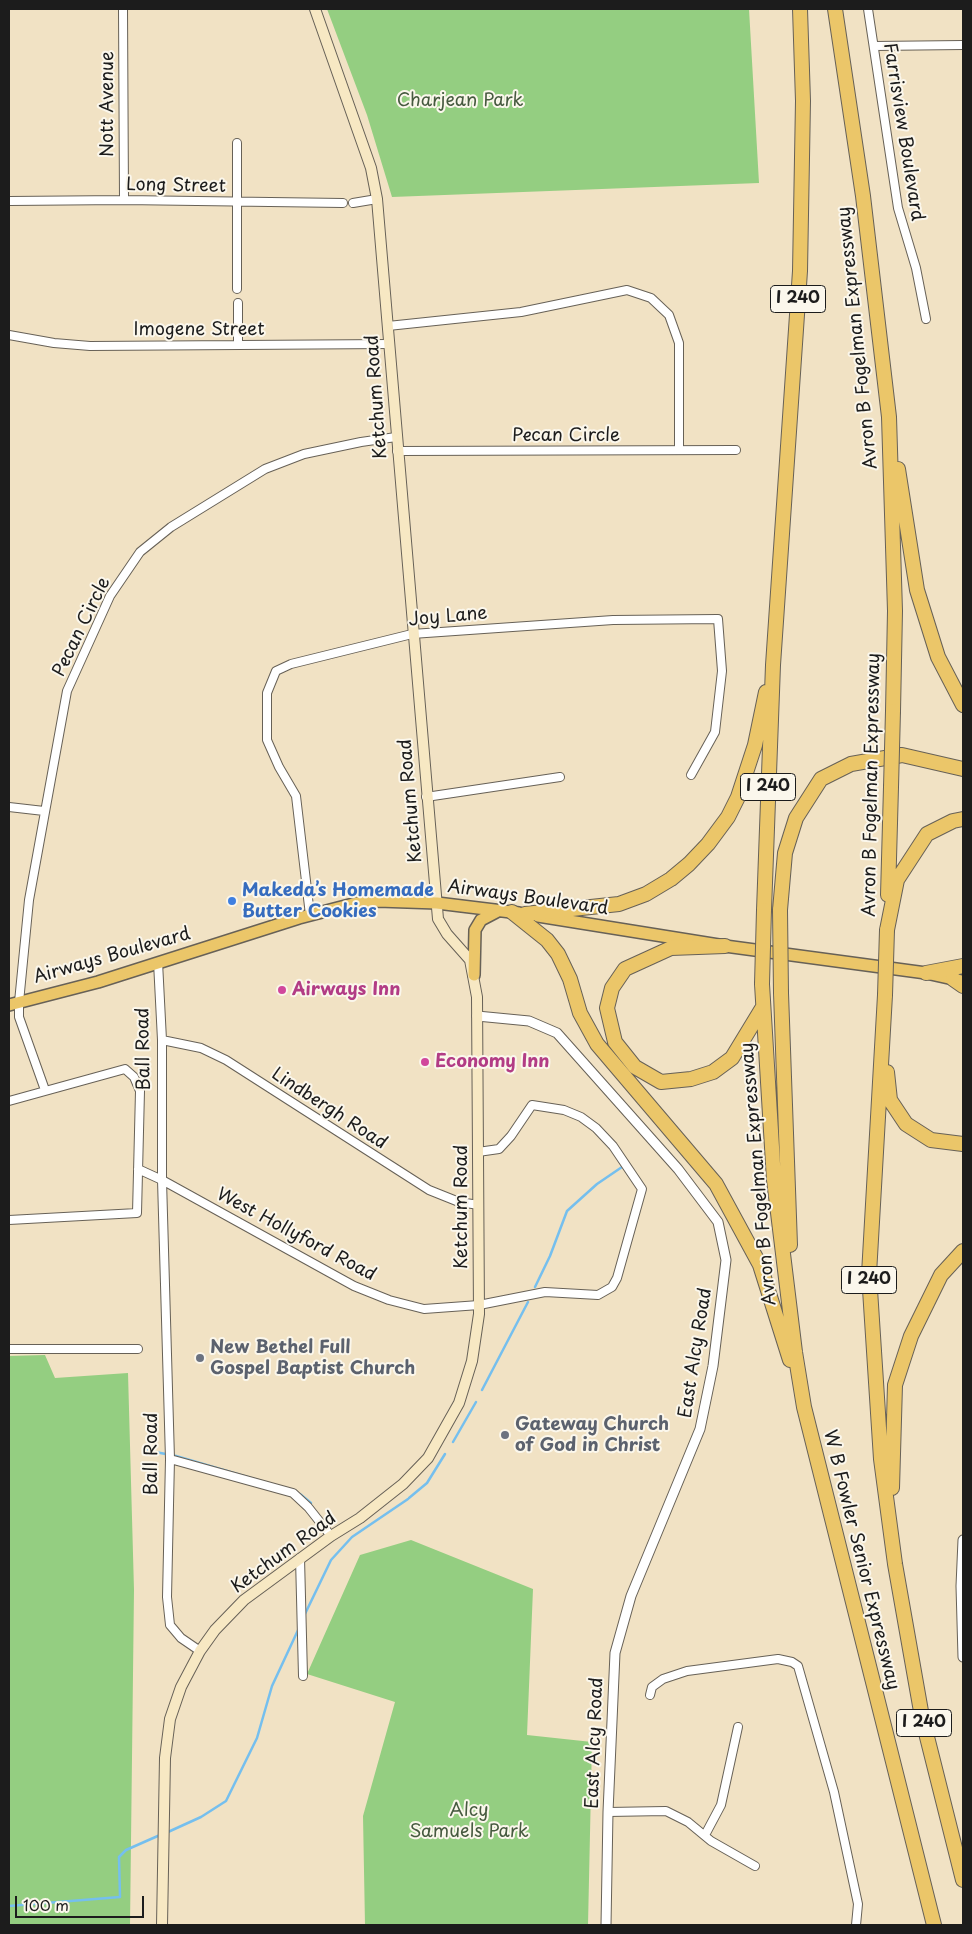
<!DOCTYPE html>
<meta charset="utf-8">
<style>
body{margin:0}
#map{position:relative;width:972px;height:1934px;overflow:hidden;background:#f1e2c4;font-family:"Playpen Sans",sans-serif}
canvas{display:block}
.frame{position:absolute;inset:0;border:10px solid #1c1c1c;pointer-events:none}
.scale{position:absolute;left:15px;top:1896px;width:129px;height:22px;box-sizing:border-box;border:2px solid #1c1c1c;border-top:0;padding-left:6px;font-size:15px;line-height:18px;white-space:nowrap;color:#1c1c1c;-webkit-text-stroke:4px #fbf7ec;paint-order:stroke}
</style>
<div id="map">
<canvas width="972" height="1934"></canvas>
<div class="frame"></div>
<div class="scale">100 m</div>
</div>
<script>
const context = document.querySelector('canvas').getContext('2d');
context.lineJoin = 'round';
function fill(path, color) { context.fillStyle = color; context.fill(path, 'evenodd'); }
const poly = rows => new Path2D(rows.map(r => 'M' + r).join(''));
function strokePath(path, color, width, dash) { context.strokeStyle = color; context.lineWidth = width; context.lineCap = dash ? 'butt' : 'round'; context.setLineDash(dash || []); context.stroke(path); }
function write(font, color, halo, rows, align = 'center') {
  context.font = font + ' "Playpen Sans",sans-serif'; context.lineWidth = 4; context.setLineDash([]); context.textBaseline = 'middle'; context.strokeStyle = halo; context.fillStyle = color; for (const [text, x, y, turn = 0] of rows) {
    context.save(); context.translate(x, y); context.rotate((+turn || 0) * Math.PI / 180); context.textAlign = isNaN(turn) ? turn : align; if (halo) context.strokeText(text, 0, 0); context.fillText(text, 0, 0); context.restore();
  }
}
const green = poly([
 [327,9,749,9,759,183,392,197,367,115],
 [45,1355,55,1378,128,1373,134,1590,130,1925,9,1925,9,1356],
 [411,1540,533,1589,527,1735,592,1742,588,1925,365,1925,363,1816,395,1702,307,1674,360,1555]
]);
const stream = poly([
 [535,1287,550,1256,567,1211,597,1184,622,1167],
 [482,1390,528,1302],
 [453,1442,476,1402],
 [145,1450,176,1456,295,1491],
 [300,1494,311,1503],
 [409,1498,427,1483,445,1454],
 [304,1616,331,1560,352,1537,408,1499],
 [168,1832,201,1817,226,1801,257,1738,272,1686,299,1628],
 [9,1906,120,1897,119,1857,126,1850,160,1835]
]);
const minor = poly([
 [123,9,124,200],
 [868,9,898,208,916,268,926,319],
 [874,46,963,45],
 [237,143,237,289],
 [9,201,124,200,343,203],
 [353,203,377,199],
 [238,303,238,344],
 [388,326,521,312,627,290,651,298,669,315,679,343,679,450],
 [9,335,54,343,90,346,390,344],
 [397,451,736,450],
 [426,797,560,777],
 [9,807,44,811],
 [310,915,296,796,279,767,267,740,267,693,276,671,291,664,412,634,613,620,718,619,722,671,715,732,691,775],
 [158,962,162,1040,162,1180,170,1459,167,1597,170,1625,181,1638,200,1651],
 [162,1040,201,1048,226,1060,429,1190,459,1202,479,1205],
 [45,1090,19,1017,19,1002,29,900,67,691,110,596,140,552,171,527,265,469,304,454,361,442,396,437],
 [9,1101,125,1069,134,1077,140,1091,137,1213,9,1220],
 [138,1169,162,1180,354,1286,389,1300,424,1309,479,1305,545,1292,598,1295,612,1287,617,1278,642,1189,613,1146,596,1128,581,1117,564,1110,532,1105,511,1136,499,1149,478,1152],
 [9,1349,138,1349],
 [170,1459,293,1493,308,1507,331,1536],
 [300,1558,303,1676],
 [650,1695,652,1687,663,1679,687,1671,778,1659,792,1662,798,1666,834,1792,858,1904,856,1925],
 [608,1812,666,1811,688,1822,711,1841,755,1866],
 [705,1835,721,1805,738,1727]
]);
const tertiary = poly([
 [477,1016,529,1021,557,1033,678,1169,718,1222,726,1260,713,1366,700,1429,631,1596,615,1653,608,1812,606,1925],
 [963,1540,961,1586,963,1657]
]);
const secondary = poly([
 [162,1925,165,1758,170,1719,181,1687,200,1651,215,1630,244,1600,331,1536,360,1518,403,1484,428,1458,459,1403,472,1361,479,1314,477,997,470,960,447,934,438,919,377,199,371,168,315,9]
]);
const primary = poly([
 [538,916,725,946,926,973,962,981],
 [474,975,475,930,481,920,500,910],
 [9,1005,98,982,299,918,357,903,378,901,437,903,519,913]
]);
const motorway = poly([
 [835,9,863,196,889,417,895,611,893,711],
 [898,469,917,590,938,657,963,705],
 [888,895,891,787],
 [764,910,773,665,800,271,803,101,800,9],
 [780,910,785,853,796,818,821,779,851,764,902,755,963,769],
 [512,912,547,940,558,954,570,979,580,1013,597,1044,716,1184,760,1265,790,1360],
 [525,914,619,904,646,894,671,879,689,864,708,844,728,817,738,797,755,745,766,692],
 [887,930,897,880,927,834,953,821,963,819],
 [725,946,671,948,625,969,612,988,607,1008,615,1042,635,1067,661,1082,691,1079,713,1072,732,1058,763,1007],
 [926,973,963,966],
 [953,979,963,986],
 [762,984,774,1180,795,1352,804,1407,934,1925],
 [781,993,790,1245],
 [885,995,869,1274,881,1459,895,1564,922,1717,963,1880],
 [887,1072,890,1100,906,1124,931,1140,963,1144],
 [892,1488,895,1385,911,1336,941,1275,963,1251]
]);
const motorwayBridge = poly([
 [891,787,893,711],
 [780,910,781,993],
 [762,984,764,910],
 [885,995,887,930]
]);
const markers = [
 [232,901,5,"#3f7fe0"],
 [282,990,5,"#d1479c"],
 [425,1062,5,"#d1479c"],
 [200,1358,5,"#6b7280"],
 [505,1435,5,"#6b7280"]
];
const shields = [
 [798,299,55],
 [768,787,55],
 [869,1280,55],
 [924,1723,55]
];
const shieldNames = [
 ["I 240",798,299],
 ["I 240",768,787],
 ["I 240",869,1280],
 ["I 240",924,1723]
];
const parkNames = [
 ["Charjean Park",460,101],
 ["Alcy",469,1811],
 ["Samuels Park",469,1832]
];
const streetNames = [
 ["Nott Avenue",108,104,-90],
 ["Farrisview Boulevard",903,132,81],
 ["Long Street",176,186,1],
 ["Imogene Street",199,330],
 ["Avron B Fogelman Expressway",858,338,-96],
 ["Ketchum Road",377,397,-94],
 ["Pecan Circle",566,436],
 ["Joy Lane",448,617,-5],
 ["Pecan Circle",82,627,-64],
 ["Avron B Fogelman Expressway",872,785,-89],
 ["Ketchum Road",411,801,-95],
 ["Airways Boulevard",528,898,8],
 ["Airways Boulevard",112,956,-16],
 ["Ball Road",144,1049,-91],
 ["Lindbergh Road",329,1109,33],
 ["Avron B Fogelman Expressway",759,1174,-95],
 ["Ketchum Road",462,1207,-90],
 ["West Hollyford Road",296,1235,28],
 ["East Alcy Road",696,1353,-81],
 ["Ball Road",152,1454,-90],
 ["Ketchum Road",284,1553,-36],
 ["W B Fowler Senior Expressway",861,1560,76],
 ["East Alcy Road",595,1743,-88]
];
const shopNames = [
 ["Makeda’s Homemade",242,891],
 ["Butter Cookies",242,912]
];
const hotelNames = [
 ["Airways Inn",292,990],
 ["Economy Inn",435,1062]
];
const worshipNames = [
 ["New Bethel Full",210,1348],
 ["Gospel Baptist Church",210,1369],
 ["Gateway Church",515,1425],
 ["of God in Christ",515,1446]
];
fill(green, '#94ce81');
strokePath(stream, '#75bfee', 2.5);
strokePath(minor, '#676157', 10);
strokePath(tertiary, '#676157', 11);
strokePath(secondary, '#676157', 12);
strokePath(primary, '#676157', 14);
strokePath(motorway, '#676157', 16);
strokePath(minor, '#fff', 8);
strokePath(tertiary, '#fff', 9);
strokePath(secondary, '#f7e8c3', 10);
strokePath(primary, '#ebc669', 11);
strokePath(motorway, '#ebc669', 14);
strokePath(motorwayBridge, '#676157', 16, []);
strokePath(motorwayBridge, '#ebc669', 14);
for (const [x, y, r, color] of markers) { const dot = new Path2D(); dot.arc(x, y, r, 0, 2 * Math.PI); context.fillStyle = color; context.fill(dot); strokePath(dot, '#fbf7ec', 2); }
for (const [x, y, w] of shields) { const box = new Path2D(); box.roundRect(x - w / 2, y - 13.5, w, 27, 4); context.fillStyle = '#fbf7ec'; context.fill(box); strokePath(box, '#1c1c1c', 1); }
write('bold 16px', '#1c1c1c', null, shieldNames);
write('18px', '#465a3f', '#fbf7ec', parkNames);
write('18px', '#1c1c1c', '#fbf7ec', streetNames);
write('bold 18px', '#366cbe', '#fbf7ec', shopNames, 'left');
write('bold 18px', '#b23c85', '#fbf7ec', hotelNames, 'left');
write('bold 18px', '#5b616d', '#fbf7ec', worshipNames, 'left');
</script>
